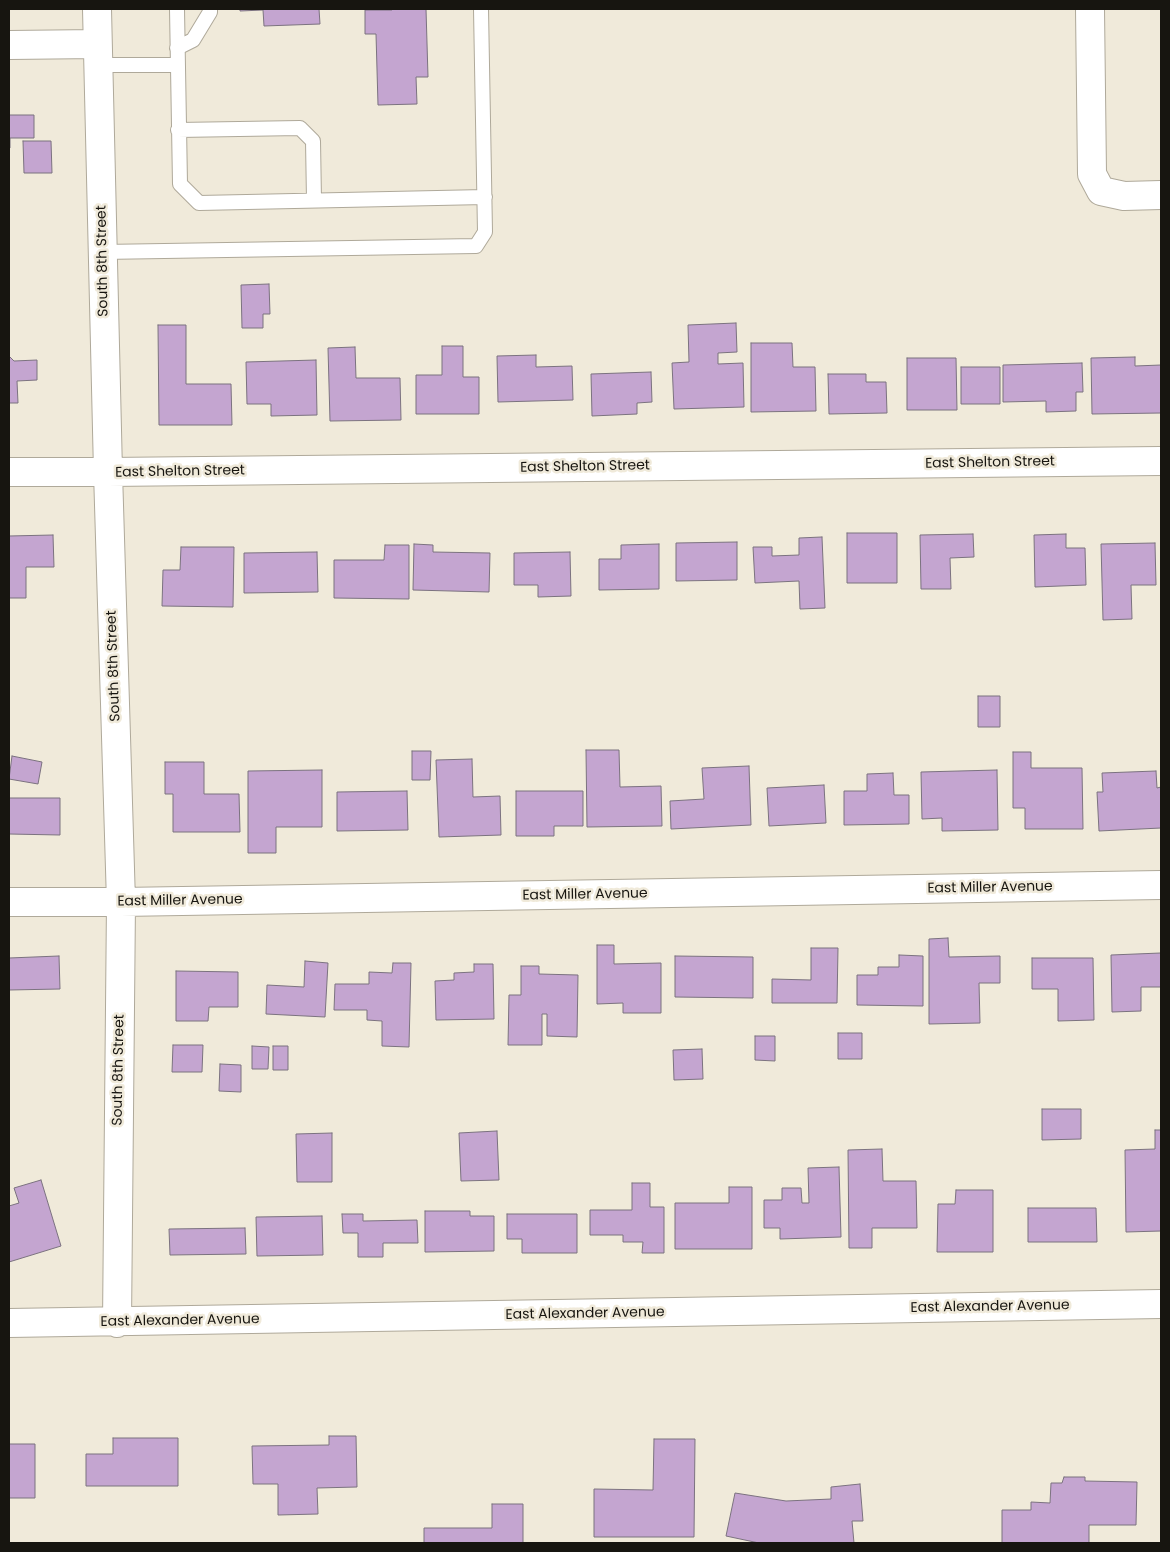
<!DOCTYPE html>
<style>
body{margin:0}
#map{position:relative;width:1170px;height:1552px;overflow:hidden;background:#f0eada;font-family:Poppins,sans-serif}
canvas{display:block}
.frame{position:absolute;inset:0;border:10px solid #171510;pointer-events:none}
</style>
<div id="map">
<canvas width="1170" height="1552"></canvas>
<div class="frame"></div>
</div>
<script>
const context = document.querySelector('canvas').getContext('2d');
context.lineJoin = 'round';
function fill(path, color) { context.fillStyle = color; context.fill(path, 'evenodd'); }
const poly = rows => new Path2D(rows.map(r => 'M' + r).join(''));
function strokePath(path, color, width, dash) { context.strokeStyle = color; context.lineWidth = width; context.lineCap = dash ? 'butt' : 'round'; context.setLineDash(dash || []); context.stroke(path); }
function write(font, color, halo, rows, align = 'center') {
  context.font = font + ' Poppins,sans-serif'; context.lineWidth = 5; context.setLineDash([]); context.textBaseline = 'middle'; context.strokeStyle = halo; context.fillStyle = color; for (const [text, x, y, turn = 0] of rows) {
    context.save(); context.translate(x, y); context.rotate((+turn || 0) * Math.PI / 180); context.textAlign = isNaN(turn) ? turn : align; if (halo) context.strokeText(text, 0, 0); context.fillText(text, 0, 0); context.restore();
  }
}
const building = poly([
 [240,9,319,9,320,24,264,26,263,10,240,11,240,9],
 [392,9,426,9,428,77,416,77,417,104,378,105,376,34,365,34,365,10,392,10,392,9],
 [9,115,34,115,34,138,10,138,10,148,9,148,9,115],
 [23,141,51,141,52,173,24,173,23,141],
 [269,284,270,314,263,314,263,328,242,328,241,285,269,284],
 [736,323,737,352,718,353,718,364,743,363,744,407,674,409,672,363,689,362,688,325,736,323],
 [158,325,186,325,186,384,231,384,232,425,159,425,158,325],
 [751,343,792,343,793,367,815,367,816,411,751,412,751,343],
 [442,346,463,346,463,377,479,377,479,414,416,414,416,375,442,375,442,346],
 [355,347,356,378,400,378,401,420,330,421,328,348,355,347],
 [9,348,9,356,14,361,37,360,37,380,17,381,18,403,9,403,9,348],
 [536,355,536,367,572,366,573,400,498,402,497,356,536,355],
 [1135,357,1135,366,1161,365,1161,413,1092,414,1091,358,1135,357],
 [907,358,956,358,957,410,907,410,907,358],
 [316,360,317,415,271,416,271,404,247,404,246,362,316,360],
 [1082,363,1083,392,1076,392,1076,411,1046,412,1046,401,1003,402,1003,365,1082,363],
 [961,367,1000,367,1000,404,961,404,961,367],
 [651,372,652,402,637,403,637,414,592,416,591,374,651,372],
 [828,374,866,374,866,382,886,382,887,413,829,414,828,374],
 [847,533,897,533,897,583,847,583,847,533],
 [973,534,974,557,950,558,951,589,921,589,920,535,973,534],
 [1066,534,1066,548,1085,548,1086,585,1035,587,1034,535,1066,534],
 [53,535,54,567,26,567,26,598,9,598,9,536,53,535],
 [822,537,825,608,800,609,799,581,755,583,753,547,772,547,772,556,799,555,799,538,822,537],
 [737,542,737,580,676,581,676,543,737,542],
 [1155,543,1156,585,1131,585,1132,619,1103,620,1101,544,1155,543],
 [414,544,433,545,433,552,490,553,489,592,413,590,414,544],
 [659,544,659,589,599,590,599,559,621,559,621,545,659,544],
 [385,545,409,545,409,599,334,598,334,560,384,560,385,545],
 [181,547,234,547,233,607,162,606,163,570,180,570,181,547],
 [317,552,318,592,244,593,244,553,317,552],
 [570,552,571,596,538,597,538,585,514,585,514,553,570,552],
 [978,696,1000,696,1000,727,978,727,978,696],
 [586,750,619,750,620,787,661,786,662,826,587,827,586,750],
 [412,751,431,751,430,780,412,780,412,751],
 [1013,752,1031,752,1031,768,1082,768,1083,829,1025,829,1025,808,1013,808,1013,752],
 [12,756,42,762,38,784,9,779,12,756],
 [472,759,473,797,500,796,501,835,439,837,436,760,472,759],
 [165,762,204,762,204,794,239,794,240,832,173,832,173,794,165,794,165,762],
 [749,766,751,825,671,829,670,801,704,799,702,768,749,766],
 [322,770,322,827,276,827,276,853,248,853,248,771,322,770],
 [997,770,998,830,942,831,942,818,922,819,921,772,997,770],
 [1156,771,1157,788,1161,787,1161,828,1099,831,1097,792,1103,792,1102,773,1156,771],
 [893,773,894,795,909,795,909,824,844,825,844,791,867,791,867,774,893,773],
 [824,785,826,823,769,826,767,788,824,785],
 [407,791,408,830,337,831,337,792,407,791],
 [516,791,583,791,583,826,554,826,554,836,516,836,516,791],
 [9,798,60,798,60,835,9,834,9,798],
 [948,938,949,957,1000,956,1000,983,979,983,980,1023,929,1024,929,939,948,938],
 [597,945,614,945,614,964,661,963,661,1013,623,1013,623,1003,597,1004,597,945],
 [811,948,838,948,837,1003,772,1003,772,979,811,980,811,948],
 [1161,953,1161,987,1141,987,1141,1011,1112,1012,1111,955,1161,953],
 [899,955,923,956,923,1006,857,1005,857,975,878,975,878,967,899,967,899,955],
 [59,956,60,989,9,990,9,958,59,956],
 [675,956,753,957,753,998,675,997,675,956],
 [1032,958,1093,958,1094,1020,1058,1021,1058,989,1032,989,1032,958],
 [305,961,328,963,325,1017,266,1014,267,985,304,987,305,961],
 [393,963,411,963,409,1047,382,1046,382,1021,367,1020,367,1010,334,1010,335,984,369,984,369,972,392,973,393,963],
 [474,964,493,964,494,1019,436,1020,435,981,454,980,454,973,474,972,474,964],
 [521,966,539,966,539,974,578,975,577,1037,547,1036,547,1014,542,1014,542,1045,508,1045,509,995,521,995,521,966],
 [176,971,238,972,238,1007,209,1007,208,1021,176,1021,176,971],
 [838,1033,862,1033,862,1059,838,1059,838,1033],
 [755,1036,775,1036,775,1061,755,1060,755,1036],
 [173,1045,203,1045,202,1072,172,1072,173,1045],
 [252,1046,269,1047,268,1069,252,1069,252,1046],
 [273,1046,288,1046,288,1070,273,1070,273,1046],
 [702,1049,703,1079,674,1080,673,1050,702,1049],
 [220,1064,241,1065,241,1092,219,1091,220,1064],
 [1042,1109,1081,1109,1081,1139,1042,1140,1042,1109],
 [1155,1130,1161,1130,1161,1231,1126,1232,1125,1150,1155,1149,1155,1130],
 [497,1131,499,1180,461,1181,459,1133,497,1131],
 [332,1133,332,1182,297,1182,296,1134,332,1133],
 [882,1149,883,1181,916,1181,917,1228,872,1228,872,1248,849,1248,848,1150,882,1149],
 [839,1167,841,1237,780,1239,780,1228,764,1228,764,1200,782,1200,782,1188,801,1188,802,1203,809,1203,808,1168,839,1167],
 [41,1180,61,1246,9,1262,9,1206,19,1203,14,1188,41,1180],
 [632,1183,650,1183,650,1207,664,1207,664,1253,642,1253,643,1242,623,1242,623,1235,590,1235,590,1210,632,1210,632,1183],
 [729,1187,752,1187,752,1249,675,1249,675,1203,729,1203,729,1187],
 [956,1190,993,1190,993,1252,937,1252,938,1204,955,1204,956,1190],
 [1028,1208,1096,1208,1097,1242,1028,1242,1028,1208],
 [425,1211,470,1211,470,1216,494,1216,494,1251,425,1252,425,1211],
 [342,1214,363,1214,363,1221,417,1220,418,1243,383,1243,383,1257,358,1257,358,1233,343,1233,342,1214],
 [507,1214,577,1214,577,1253,522,1253,522,1239,507,1239,507,1214],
 [322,1216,323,1255,257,1256,256,1217,322,1216],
 [245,1228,246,1254,170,1255,169,1229,245,1228],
 [329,1436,356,1436,357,1487,317,1488,318,1514,278,1515,278,1484,253,1484,252,1446,329,1445,329,1436],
 [113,1438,178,1438,178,1486,86,1486,86,1454,113,1454,113,1438],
 [654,1439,695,1439,694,1537,594,1537,594,1489,653,1490,654,1439],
 [9,1444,35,1444,35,1498,9,1498,9,1444],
 [1064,1477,1085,1477,1085,1481,1137,1482,1136,1525,1089,1525,1089,1543,1002,1543,1002,1510,1031,1510,1031,1502,1050,1503,1051,1483,1062,1483,1064,1477],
 [860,1484,863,1521,852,1521,854,1543,759,1543,726,1536,735,1493,786,1501,831,1499,831,1487,860,1484],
 [492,1504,523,1504,523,1543,424,1543,424,1528,492,1528,492,1504]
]);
const service = poly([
 [177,9,180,184,199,203,485,197],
 [177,48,193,40,210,12,210,9],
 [98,65,178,65],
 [178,130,300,128,313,141,314,200],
 [102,252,476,246,485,232,481,9]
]);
const minor = poly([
 [97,9,108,472,121,902,117,1323],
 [1090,9,1092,174,1101,191,1124,196,1161,195],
 [9,45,97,44],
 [9,472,108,472,1161,461],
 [9,902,121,902,1161,885],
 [9,1323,1161,1304]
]);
const streetNames = [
 ["South 8th Street",103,261,-91],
 ["East Shelton Street",990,463,-1],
 ["East Shelton Street",585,467,-1],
 ["East Shelton Street",180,472,-1],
 ["South 8th Street",114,666,-92],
 ["East Miller Avenue",990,888,-1],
 ["East Miller Avenue",585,895,-1],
 ["East Miller Avenue",180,901,-1],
 ["South 8th Street",119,1070,-89],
 ["East Alexander Avenue",990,1307,-1],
 ["East Alexander Avenue",585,1314,-1],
 ["East Alexander Avenue",180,1321,-1]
];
fill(building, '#c4a5d0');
strokePath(building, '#7b727f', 1);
strokePath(service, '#afa99a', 16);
strokePath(minor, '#afa99a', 30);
strokePath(service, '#fff', 14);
strokePath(minor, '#fff', 28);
write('14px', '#171510', '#f0eada', streetNames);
</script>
